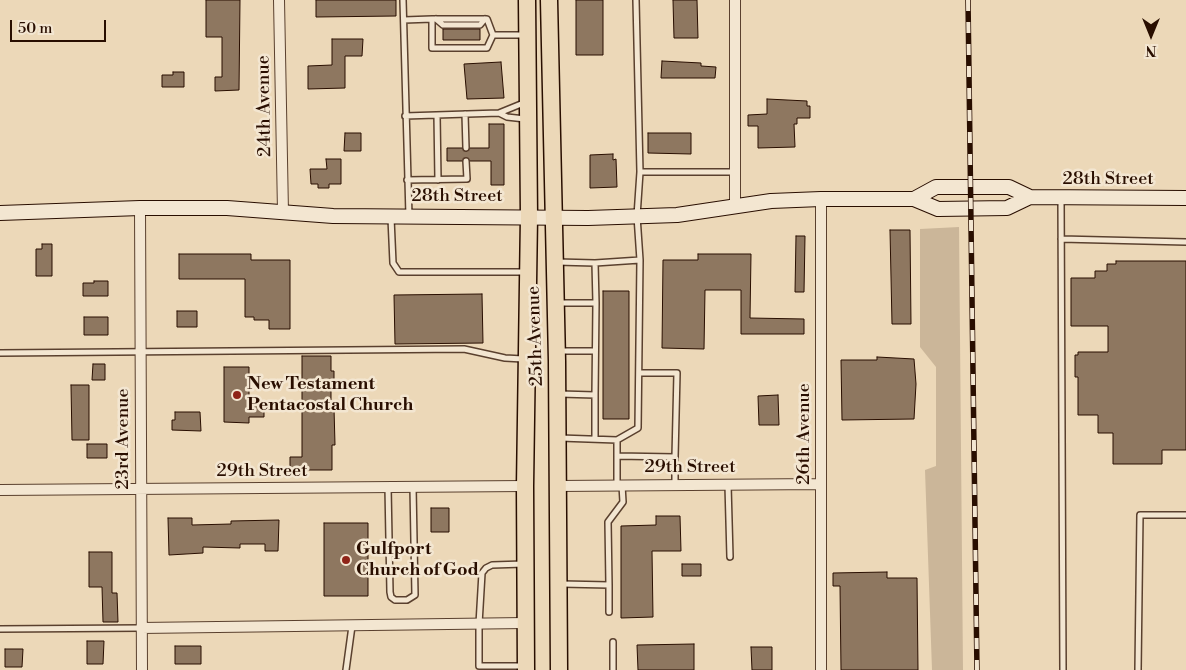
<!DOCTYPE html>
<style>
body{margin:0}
#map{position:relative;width:1186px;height:670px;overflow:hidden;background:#ecd8b8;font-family:"Libre Bodoni",serif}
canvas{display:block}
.north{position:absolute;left:1126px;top:10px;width:50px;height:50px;-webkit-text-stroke:4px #f3e6d1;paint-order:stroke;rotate:180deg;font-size:14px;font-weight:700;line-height:20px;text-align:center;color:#290e00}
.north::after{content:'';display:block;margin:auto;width:18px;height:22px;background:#290e00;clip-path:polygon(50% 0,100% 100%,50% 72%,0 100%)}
.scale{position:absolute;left:10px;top:20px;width:96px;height:22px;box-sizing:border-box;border:2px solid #290e00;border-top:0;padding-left:6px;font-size:15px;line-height:18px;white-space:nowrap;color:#290e00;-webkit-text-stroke:4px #f3e6d1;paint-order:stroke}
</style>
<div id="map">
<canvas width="1186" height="670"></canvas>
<div class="north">N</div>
<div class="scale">50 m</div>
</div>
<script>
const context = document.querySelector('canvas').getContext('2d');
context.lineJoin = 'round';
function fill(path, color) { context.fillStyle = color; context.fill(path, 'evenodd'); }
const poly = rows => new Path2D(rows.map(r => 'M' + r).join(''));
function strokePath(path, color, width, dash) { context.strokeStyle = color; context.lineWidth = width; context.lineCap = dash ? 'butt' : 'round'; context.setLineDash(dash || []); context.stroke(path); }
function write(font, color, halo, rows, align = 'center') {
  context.font = font + ' "Libre Bodoni",serif'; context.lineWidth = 5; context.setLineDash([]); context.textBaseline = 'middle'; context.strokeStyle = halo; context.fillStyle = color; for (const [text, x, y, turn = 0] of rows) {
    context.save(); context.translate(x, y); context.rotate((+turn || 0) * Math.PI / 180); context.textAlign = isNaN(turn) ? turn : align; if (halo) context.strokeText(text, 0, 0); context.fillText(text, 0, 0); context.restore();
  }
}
const green = poly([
 [959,227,963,670,932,670,925,470,936,466,936,367,920,347,920,229]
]);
const building = poly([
 [206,0,240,0,239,90,215,91,215,77,222,77,222,37,206,37,206,0],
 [316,0,396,0,396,16,316,17,316,0],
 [576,0,603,0,603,55,576,55,576,0],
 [673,0,697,0,698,38,674,38,673,0],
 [443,29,480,29,480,40,443,40,443,29],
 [332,39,363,39,362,56,345,56,345,88,308,89,308,66,332,65,332,39],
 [662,61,701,63,701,66,716,67,715,78,661,78,662,61],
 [501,62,504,98,467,99,464,64,501,62],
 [173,72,184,72,184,87,162,87,162,75,173,75,173,72],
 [767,99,807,101,807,106,810,106,810,118,797,118,797,124,794,124,795,147,758,148,758,126,748,126,748,115,767,114,767,99],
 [489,124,504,124,504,185,491,185,491,161,470,161,466,157,462,161,447,161,447,148,462,148,466,152,470,148,489,148,489,124],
 [345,133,361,133,361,151,344,151,345,133],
 [648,133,691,133,691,154,648,153,648,133],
 [613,154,613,160,616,159,617,187,590,188,590,155,613,154],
 [326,159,341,159,341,184,329,184,329,188,318,188,318,184,311,184,310,169,327,169,326,159],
 [890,230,910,230,911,324,892,324,890,230],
 [796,236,805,236,804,292,795,292,796,236],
 [42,244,52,244,52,276,36,276,36,249,42,249,42,244],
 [179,254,251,254,251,260,290,260,290,329,269,329,269,320,254,320,254,317,245,317,245,279,179,279,179,254],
 [698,254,751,254,750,318,804,319,804,334,741,334,741,290,705,290,704,349,662,348,663,260,698,260,698,254],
 [1116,261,1186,261,1186,450,1162,450,1162,464,1113,464,1113,433,1098,433,1098,415,1078,415,1078,377,1075,377,1075,355,1078,355,1078,352,1108,352,1108,326,1071,326,1071,278,1095,278,1095,271,1107,271,1107,264,1116,264,1116,261],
 [94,281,108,281,108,296,83,296,83,283,94,283,94,281],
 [603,291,629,291,629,419,603,419,603,291],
 [482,294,483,343,395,344,394,295,482,294],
 [177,311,197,311,197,327,177,327,177,311],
 [84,317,108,317,108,335,84,335,84,317],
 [302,356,331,356,331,371,334,371,334,383,331,383,331,408,334,408,335,445,332,445,332,470,290,470,290,457,302,457,302,356],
 [877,357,914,359,916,384,914,419,842,420,841,360,877,360,877,357],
 [93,364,105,364,105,380,92,380,93,364],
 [224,367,249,367,249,401,264,401,264,417,249,417,249,423,224,422,224,367],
 [71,385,89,385,89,440,72,440,71,385],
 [778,395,779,425,759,425,758,396,778,395],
 [175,412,200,412,201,431,172,430,172,420,175,420,175,412],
 [87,444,107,444,107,458,87,458,87,444],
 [431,508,449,508,449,532,431,532,431,508],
 [656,516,680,516,681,551,652,551,653,617,621,618,621,526,656,525,656,516],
 [168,518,192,518,192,525,231,524,231,521,279,520,278,551,265,551,265,544,240,544,240,548,203,547,203,553,169,555,168,518],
 [324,523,368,523,368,596,324,596,324,523],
 [89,552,112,552,112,593,117,593,118,622,103,622,102,587,89,587,89,552],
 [682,564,701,564,701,576,682,576,682,564],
 [887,572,887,578,917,578,918,670,841,670,840,586,833,586,833,573,887,572],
 [87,641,104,641,103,664,87,664,87,641],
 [694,644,694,670,638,670,637,645,694,644],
 [175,646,201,646,201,664,175,664,175,646],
 [751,647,772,647,772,670,752,670,751,647],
 [5,649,23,649,22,667,5,667,5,649]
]);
const service = poly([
 [403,0,409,216],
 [432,19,487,19,493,35,487,48,432,48,432,19],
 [436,19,443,25,480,25,485,19],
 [404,20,432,19],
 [493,35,525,35],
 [465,114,466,148],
 [437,115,438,180],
 [405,116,499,113],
 [525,119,507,117,499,113,526,102],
 [640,172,735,172],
 [407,180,467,179,466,161],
 [1061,199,1063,670],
 [391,218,393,263,399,272,525,272],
 [1061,239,1186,242],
 [557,262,595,263,596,303],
 [595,263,640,260,637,216,640,172,636,0],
 [558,303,596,303,595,395],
 [558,351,595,351],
 [0,353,464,349,505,358,523,359],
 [639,373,677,373,675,457],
 [560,394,595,395,595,439],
 [560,438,617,440,617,485],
 [617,440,638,428,640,260],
 [617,456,675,457,675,485],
 [728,485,730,557],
 [388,487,390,592,391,597,395,600,407,600,415,595,413,487],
 [562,584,609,585,608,522,623,502,622,485],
 [609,612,609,585],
 [0,629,141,628],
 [613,642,613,670],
 [522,666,479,666,479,624,482,573,486,568,492,565,524,564],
 [346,670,352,626],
 [1138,670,1140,515,1186,515]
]);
const minor = poly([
 [279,0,283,212],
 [735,0,735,208],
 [140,208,142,670],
 [558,486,821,484],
 [0,490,525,486],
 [141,628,525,623],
 [821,670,821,199]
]);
const secondary = poly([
 [914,199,936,187,1009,187,1030,197,1186,198],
 [0,213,140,208,227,208,333,216,588,218,677,215,771,201,821,199,914,199,938,209,1007,208,1030,197]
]);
const primary = poly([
 [549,0,557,361,559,670],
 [526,670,525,486,529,216,527,0]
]);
const rail = poly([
 [968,0,977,670]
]);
const markers = [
 [237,395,5,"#8f2418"],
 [346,560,5,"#8f2418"]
];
const streetNames = [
 ["24th Avenue",265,106,-91],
 ["28th Street",1108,180],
 ["28th Street",457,197],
 ["25th Avenue",536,336,-92],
 ["26th Avenue",805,434,-90],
 ["23rd Avenue",124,439,-90],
 ["29th Street",690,468],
 ["29th Street",262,472]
];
const poiNames = [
 ["New Testament",247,385],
 ["Pentacostal Church",247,406],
 ["Gulfport",356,550],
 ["Church of God",356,571]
];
fill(green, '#cbb699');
fill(building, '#8e7760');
strokePath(building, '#290e00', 1);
strokePath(service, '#5a402e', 8);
strokePath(minor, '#5a402e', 12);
strokePath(secondary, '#290e00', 16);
strokePath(primary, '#290e00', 19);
strokePath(service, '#f3e6d1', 5);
strokePath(minor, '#f3e6d1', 10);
strokePath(secondary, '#f3e6d1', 14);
strokePath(primary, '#ecd8b8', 16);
strokePath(rail, '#290e00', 5.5);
strokePath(rail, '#f3e6d1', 4, [11]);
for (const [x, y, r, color] of markers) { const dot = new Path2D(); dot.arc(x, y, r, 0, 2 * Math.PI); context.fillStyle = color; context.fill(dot); strokePath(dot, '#f3e6d1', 2); }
write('18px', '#290e00', '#f3e6d1', streetNames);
write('bold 18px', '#290e00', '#f3e6d1', poiNames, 'left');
</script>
